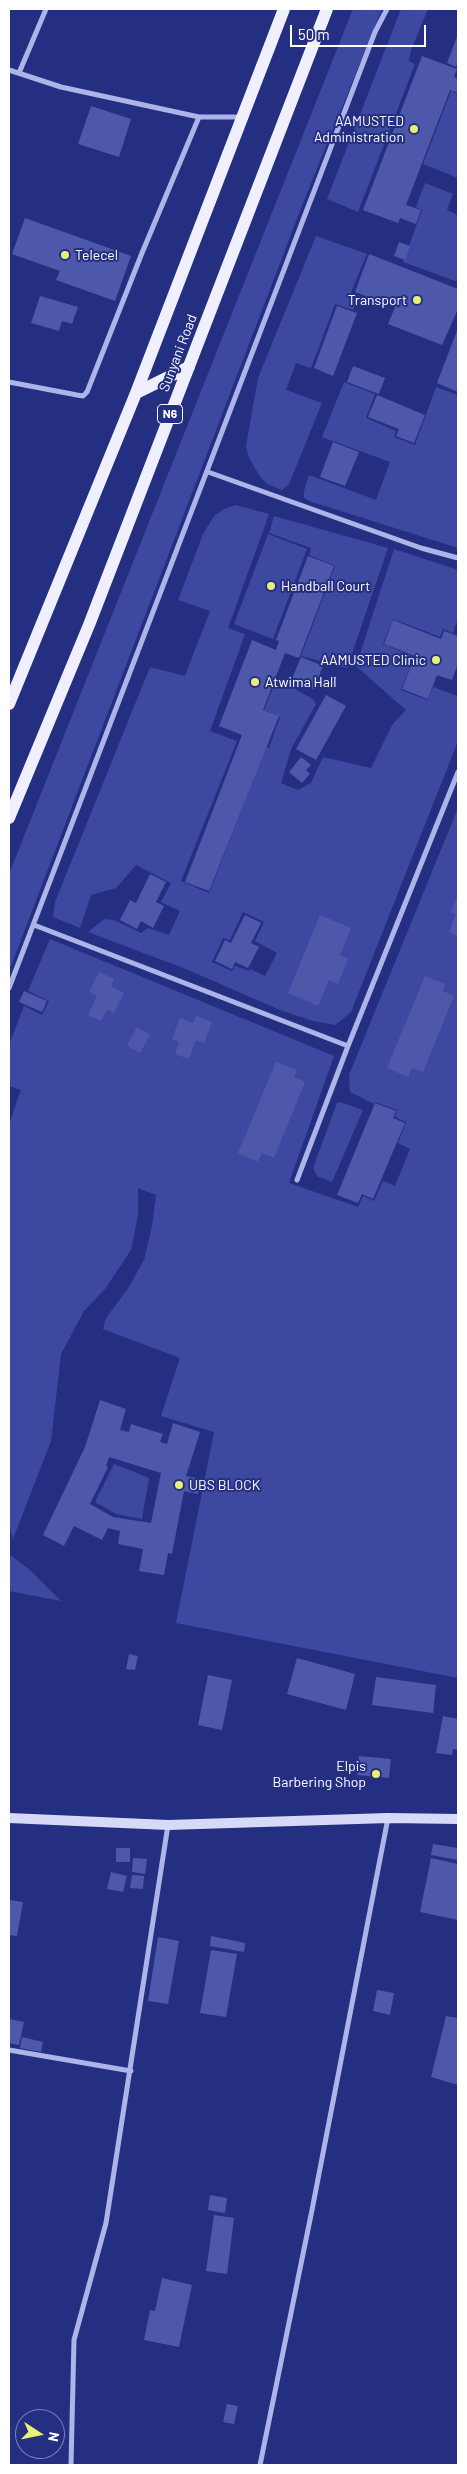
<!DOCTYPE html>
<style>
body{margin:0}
#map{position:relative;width:467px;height:2474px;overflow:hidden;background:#252f82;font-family:Barlow,sans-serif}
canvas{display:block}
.frame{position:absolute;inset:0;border:10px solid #fff;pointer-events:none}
.north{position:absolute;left:15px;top:2409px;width:50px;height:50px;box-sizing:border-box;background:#252f82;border:1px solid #7c82b4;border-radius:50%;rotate:101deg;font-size:14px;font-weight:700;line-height:20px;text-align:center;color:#fff}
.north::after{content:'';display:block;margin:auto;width:18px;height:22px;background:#eaf072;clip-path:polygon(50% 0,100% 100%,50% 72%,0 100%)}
.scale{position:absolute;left:290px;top:25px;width:136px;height:22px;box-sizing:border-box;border:2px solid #fff;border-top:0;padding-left:6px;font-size:15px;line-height:18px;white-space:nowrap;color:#fff;-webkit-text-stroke:4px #252f82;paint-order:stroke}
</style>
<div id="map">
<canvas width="467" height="2474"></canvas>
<div class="frame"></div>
<div class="north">N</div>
<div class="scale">50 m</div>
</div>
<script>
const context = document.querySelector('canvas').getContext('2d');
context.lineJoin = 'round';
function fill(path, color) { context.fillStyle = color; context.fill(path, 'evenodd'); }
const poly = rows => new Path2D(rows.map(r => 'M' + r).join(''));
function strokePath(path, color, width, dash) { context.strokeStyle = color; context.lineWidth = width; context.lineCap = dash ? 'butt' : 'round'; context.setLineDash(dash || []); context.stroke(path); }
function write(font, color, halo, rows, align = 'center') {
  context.font = font + ' Barlow,sans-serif'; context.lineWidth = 4; context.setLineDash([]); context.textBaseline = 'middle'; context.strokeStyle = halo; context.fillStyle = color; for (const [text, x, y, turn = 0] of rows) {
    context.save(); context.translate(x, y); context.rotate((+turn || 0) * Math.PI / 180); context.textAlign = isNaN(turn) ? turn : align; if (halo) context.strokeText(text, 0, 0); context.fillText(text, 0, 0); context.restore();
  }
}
const green = poly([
 [353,9,382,9,303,203,9,971,9,874],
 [401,9,428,9,411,50,409,61,415,64,358,212,327,199],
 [451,91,458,94,458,178,423,164],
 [425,183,453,194,447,210,458,215,458,282,403,262,422,210,416,207],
 [316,236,367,254,351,292,359,296,353,310,335,304,311,368,296,363,286,390,322,403,289,484,282,490,267,484,259,475,249,458,246,446,258,378],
 [344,382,375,394,366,418,396,431,394,437,415,445,436,387,458,395,458,548,309,501,304,498,304,491,309,475,376,500,390,462,322,437],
 [235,505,269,514,228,628,245,634,210,731,237,741,181,881,209,893,266,747,269,748,280,717,264,710,277,678,314,700,316,704,291,749,281,783,298,790,311,783,323,757,371,768,392,725,406,710,356,666,394,549,458,570,458,618,453,633,443,629,440,637,393,619,383,644,414,657,401,690,428,700,433,687,458,696,458,741,351,1012,335,1025,313,1021,280,1010,186,969,88,932,104,919,114,920,141,933,148,928,169,935,180,911,161,902,171,883,136,865,116,888,91,895,80,928,53,917,55,902,150,667,185,676,210,611,178,600,203,534,214,516,224,509],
 [243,912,264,922,255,941,277,953,265,976,250,969,249,971,235,966,232,971,212,962,223,938,230,940],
 [274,516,388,548,347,668,301,656,335,566,309,555,311,548,269,533],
 [268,534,307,549,273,639,234,624],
 [458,808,458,1678,176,1623,214,1432,161,1416,180,1358,103,1329,106,1318,127,1290,144,1260,152,1226,156,1195,138,1188,138,1215,131,1250,105,1289,84,1311,61,1354,51,1441,13,1539,9,1526,9,1124,21,1090,9,1086,9,1045,24,1006,42,1015,49,1001,28,991,50,939,334,1056,289,1183,358,1207,363,1196,374,1201,383,1181,395,1186,410,1149,398,1143,406,1122,395,1117,397,1110,375,1102,374,1104,350,1092,349,1075],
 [340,1102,363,1110,332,1182,317,1176,313,1168,337,1103],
 [114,1464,149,1478,142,1519,116,1514,95,1502],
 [9,1554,30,1570,61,1601,9,1591]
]);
const building = poly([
 [458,34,458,62,456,67,447,63],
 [422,56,457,69,454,77,458,79,458,93,450,90,406,205,421,210,416,224,400,218,398,223,363,210],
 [91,106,131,119,119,157,78,144],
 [25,218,131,256,115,301,56,280,60,271,12,254],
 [399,242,410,246,405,260,394,256],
 [369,254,458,289,458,309,442,345,388,324,395,307,355,292],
 [40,296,78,307,72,324,62,321,59,331,31,323],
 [337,306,357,313,333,376,314,368],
 [458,328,458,392,437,383],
 [353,366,385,378,379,394,347,382],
 [377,395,425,415,414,443,396,436,399,429,368,417],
 [333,442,359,452,345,486,320,477],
 [308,556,334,566,299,658,285,653,263,710,279,716,209,891,185,882,242,735,219,726,252,640,276,650,279,641,276,640],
 [393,620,441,639,444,631,458,636,458,663,452,680,437,675,428,699,402,689,415,656,384,644],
 [301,657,323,666,314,689,291,681],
 [326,695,346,706,316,760,296,749],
 [301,757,311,765,306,770,310,774,302,783,289,772],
 [150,874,166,882,156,902,164,906,153,928,141,921,137,929,120,920,130,900,136,903],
 [457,897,458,898,458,936,449,932,456,914,451,912],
 [245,915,261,923,251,943,259,947,248,968,235,962,232,969,215,961,225,940,231,943],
 [320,915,351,928,340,955,348,959,338,984,329,980,318,1006,288,993],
 [99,972,114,979,111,986,124,993,114,1013,107,1010,101,1021,88,1015,97,996,89,992],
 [425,976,445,984,443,991,454,996,423,1072,412,1068,408,1077,387,1068],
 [24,991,47,1001,42,1012,19,1002],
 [196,1016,212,1022,204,1043,196,1040,189,1059,175,1054,179,1042,172,1039,180,1018,193,1023],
 [137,1027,150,1035,140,1053,127,1046],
 [276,1062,297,1070,294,1077,305,1082,274,1158,262,1153,258,1162,238,1153],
 [375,1103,396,1111,393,1118,405,1123,373,1199,362,1194,358,1203,337,1195],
 [100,1400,126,1409,120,1430,129,1432,131,1424,163,1434,160,1442,167,1444,173,1423,200,1432,186,1476,201,1479,198,1494,184,1491,172,1554,168,1553,164,1575,139,1571,143,1549,118,1544,120,1531,108,1528,102,1540,74,1526,64,1546,43,1535,85,1447],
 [109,1457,161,1473,151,1523,113,1517,90,1504,108,1467,106,1466],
 [129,1654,138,1656,135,1670,126,1669],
 [297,1658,355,1674,346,1710,287,1694],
 [208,1675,232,1680,222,1730,198,1725],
 [376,1677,436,1685,433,1713,372,1705],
 [443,1716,458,1719,458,1750,453,1749,452,1755,436,1753],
 [359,1756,391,1759,389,1778,357,1775],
 [433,1844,458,1848,458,1860,431,1855],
 [116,1848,130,1848,130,1862,116,1862],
 [133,1858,147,1859,145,1874,132,1872],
 [431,1858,458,1864,458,1920,420,1912],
 [111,1872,127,1876,123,1892,107,1889],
 [132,1875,144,1876,143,1889,130,1888],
 [9,1900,23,1902,17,1936,9,1935],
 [211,1936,245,1943,244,1952,210,1946],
 [158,1937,179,1941,168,2004,148,2001],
 [211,1950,237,1954,226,2017,200,2013],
 [377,1990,394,1993,390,2015,373,2011],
 [446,2016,458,2018,458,2085,431,2077],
 [9,2019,24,2022,19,2045,9,2043],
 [22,2037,43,2042,41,2052,20,2048],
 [210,2195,227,2198,225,2213,208,2210],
 [214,2215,234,2218,227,2274,206,2271],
 [162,2278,192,2285,179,2347,144,2340,150,2310,155,2311],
 [227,2404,238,2406,234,2424,223,2422]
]);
const street = poly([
 [9,70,61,87,199,117,242,117],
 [19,73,46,9],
 [9,382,77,395,83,396,87,392,142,253,199,117],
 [208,472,421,548,458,558],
 [34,925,348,1046],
 [9,988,375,32,387,9],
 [297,1180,348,1046,458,772],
 [9,2050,131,2071],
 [71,2465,74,2340,106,2223,168,1825],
 [260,2465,312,2210,388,1818]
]);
const secondary = poly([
 [9,1818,168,1825,388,1818,458,1819]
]);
const primary = poly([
 [136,393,189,367],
 [9,704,136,393,284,9],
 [9,818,89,625,327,9]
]);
const markers = [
 [414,129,5,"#eaf072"],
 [65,255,5,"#eaf072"],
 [417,300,5,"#eaf072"],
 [271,586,5,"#eaf072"],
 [436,660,5,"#eaf072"],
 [255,682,5,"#eaf072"],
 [179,1485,5,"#eaf072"],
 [376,1774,5,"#eaf072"]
];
const shields = [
 [170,414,25]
];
const shieldNames = [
 ["N6",170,414]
];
const poiNames = [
 ["AAMUSTED",404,121],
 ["Administration",404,137],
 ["Telecel",75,255,"left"],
 ["Transport",407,300],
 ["Handball Court",281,586,"left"],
 ["AAMUSTED Clinic",426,660],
 ["Atwima Hall",265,682,"left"],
 ["UBS BLOCK",189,1485,"left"],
 ["Elpis",366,1766],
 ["Barbering Shop",366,1782]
];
const streetNames = [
 ["Sunyani Road",178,353,-69]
];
fill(green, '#3d48a0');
fill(building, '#4e58aa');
strokePath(street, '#adb4e7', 5);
strokePath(secondary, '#d7daf6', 10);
strokePath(primary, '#efeffd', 12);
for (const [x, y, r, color] of markers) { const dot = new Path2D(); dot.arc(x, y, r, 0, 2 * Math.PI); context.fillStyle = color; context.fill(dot); strokePath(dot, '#252f82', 2); }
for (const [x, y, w] of shields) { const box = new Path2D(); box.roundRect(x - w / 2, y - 9.5, w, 19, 4); context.fillStyle = '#252f82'; context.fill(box); strokePath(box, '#fff', 1); }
write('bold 12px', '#fff', null, shieldNames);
write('14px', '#fff', '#252f82', poiNames, 'right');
write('14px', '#fff', '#252f82', streetNames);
</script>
